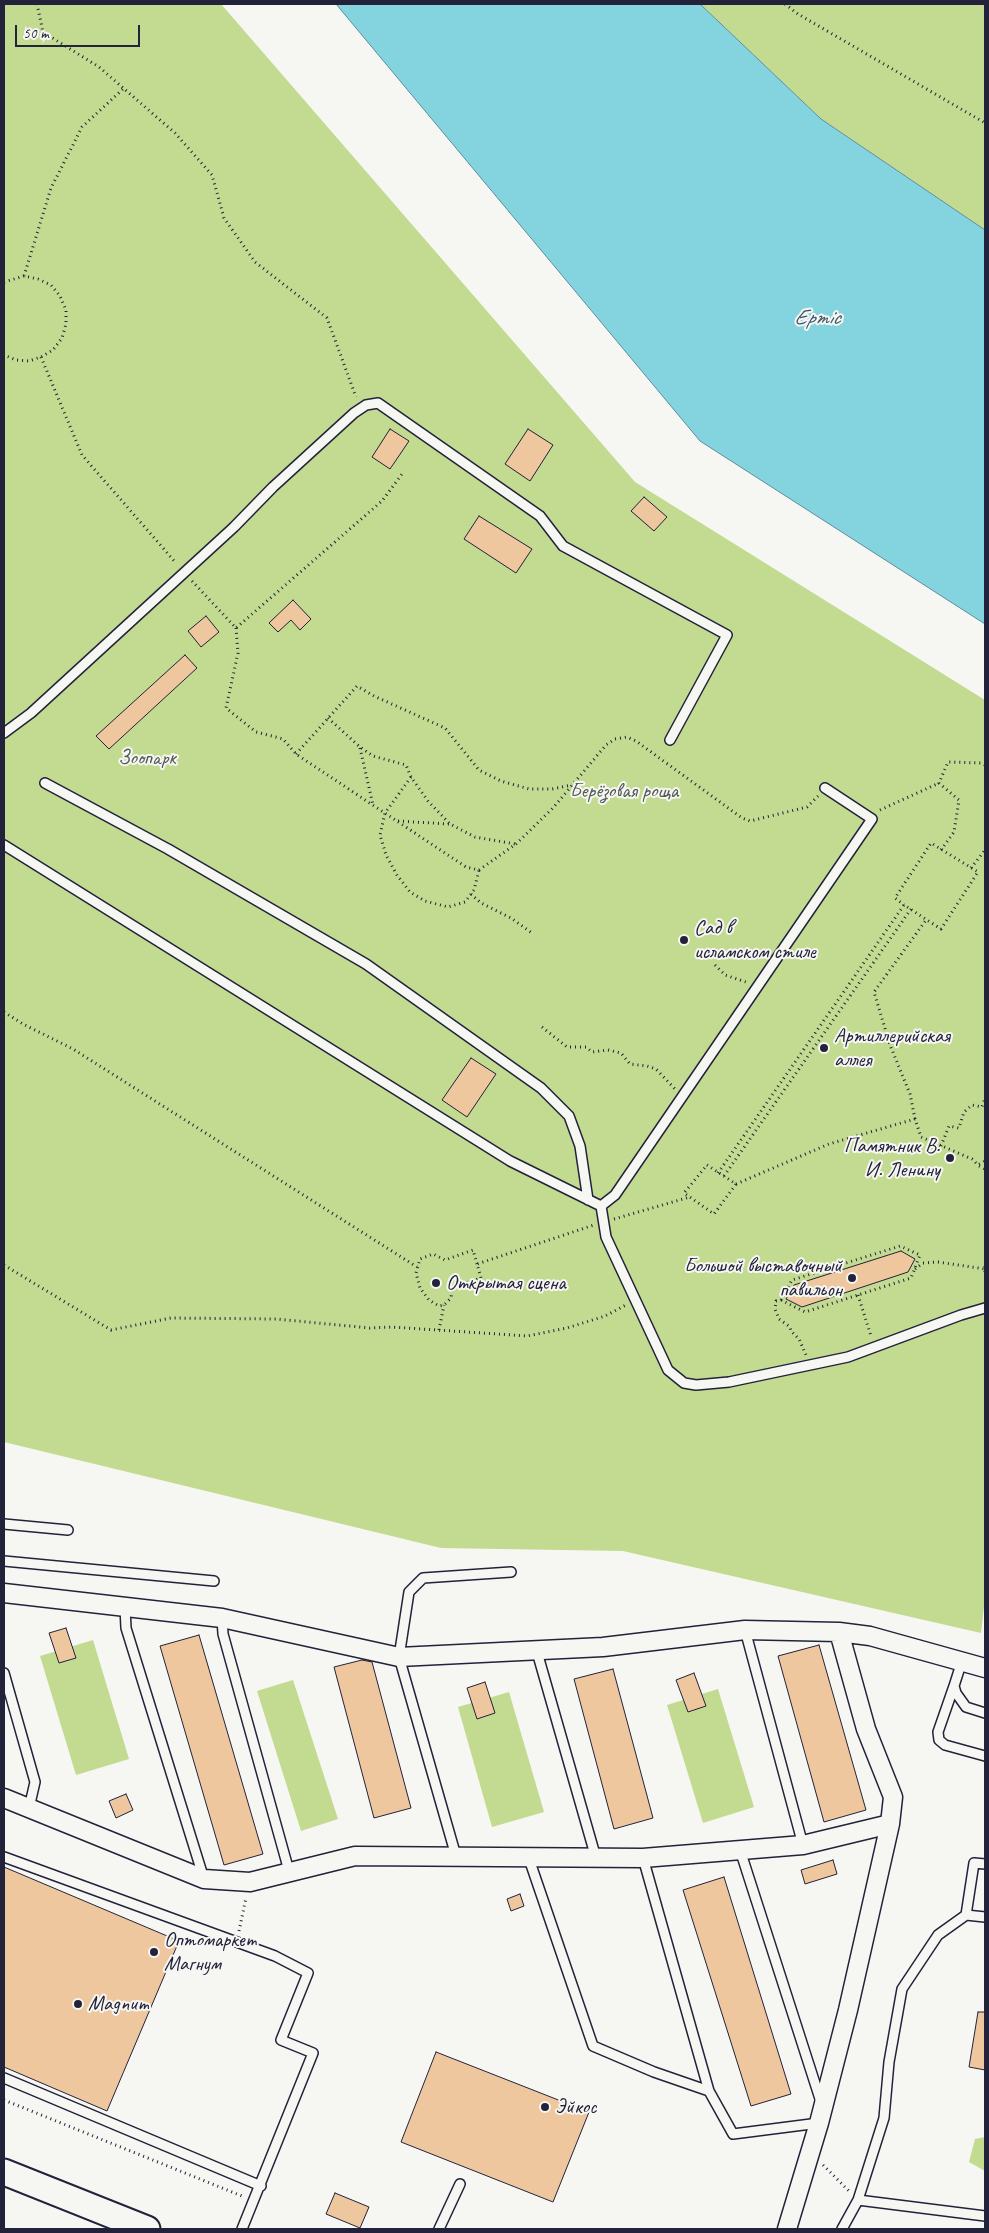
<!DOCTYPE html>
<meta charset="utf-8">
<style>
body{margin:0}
#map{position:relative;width:989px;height:2233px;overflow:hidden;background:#f6f6f2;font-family:Caveat,sans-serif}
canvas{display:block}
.frame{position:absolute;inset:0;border:5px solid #22223b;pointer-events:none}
.scale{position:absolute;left:15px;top:25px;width:125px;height:22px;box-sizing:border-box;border:2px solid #22223b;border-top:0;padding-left:6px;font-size:15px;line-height:18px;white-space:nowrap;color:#22223b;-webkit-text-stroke:4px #f6f6f2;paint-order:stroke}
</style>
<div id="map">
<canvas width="989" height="2233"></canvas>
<div class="frame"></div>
<div class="scale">50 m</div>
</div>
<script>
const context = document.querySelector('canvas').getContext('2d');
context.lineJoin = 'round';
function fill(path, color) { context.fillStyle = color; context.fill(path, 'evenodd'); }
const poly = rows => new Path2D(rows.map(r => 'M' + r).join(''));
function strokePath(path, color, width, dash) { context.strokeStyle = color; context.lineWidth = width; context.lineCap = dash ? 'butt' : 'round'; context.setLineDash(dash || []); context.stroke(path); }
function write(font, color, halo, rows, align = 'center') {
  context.font = font + ' Caveat,sans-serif'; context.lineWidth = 4; context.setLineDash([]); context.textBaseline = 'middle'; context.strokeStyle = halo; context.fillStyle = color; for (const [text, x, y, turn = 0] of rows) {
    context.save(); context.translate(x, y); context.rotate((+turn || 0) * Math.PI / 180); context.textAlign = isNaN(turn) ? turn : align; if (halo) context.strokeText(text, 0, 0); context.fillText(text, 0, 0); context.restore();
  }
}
const green = poly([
 [4,4,221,4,635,482,985,700,985,1598,981,1633,623,1551,441,1548,4,1442],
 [700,4,985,4,985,230,821,119],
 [93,1640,129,1759,76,1775,40,1656],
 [293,1680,338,1819,301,1831,257,1691],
 [718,1689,754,1807,703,1823,667,1705],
 [509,1692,544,1812,492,1827,458,1707],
 [985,2137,985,2171,969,2162,975,2139]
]);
const water = poly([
 [336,4,700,4,821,119,985,230,985,624,700,441,336,4]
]);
const building = poly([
 [390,429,409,441,390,469,372,457,390,429],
 [528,429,553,445,530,481,505,464,528,429],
 [644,497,667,517,654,531,631,511,644,497],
 [479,516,532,549,516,573,464,539,479,516],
 [293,600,311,619,300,630,291,620,278,632,269,623,293,600],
 [206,616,219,632,201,647,188,631,206,616],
 [185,655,197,668,109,749,96,736,185,655],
 [471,1058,496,1074,467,1117,442,1100,471,1058],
 [901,1251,915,1259,908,1272,802,1307,786,1299,794,1285,901,1251],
 [66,1628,76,1658,59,1663,49,1633,66,1628],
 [199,1635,263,1854,224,1865,160,1646,199,1635],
 [819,1645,866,1810,824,1822,778,1656,819,1645],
 [362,1660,372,1662,411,1808,374,1818,334,1667,362,1660],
 [613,1669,653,1818,614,1829,574,1679,613,1669],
 [694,1673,706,1706,688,1712,676,1680,694,1673],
 [485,1682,495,1713,477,1719,467,1688,485,1682],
 [126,1794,133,1810,116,1818,109,1801,126,1794],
 [833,1860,837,1874,805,1884,801,1870,833,1860],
 [4,1867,179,1941,107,2111,4,2067,4,1867],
 [724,1877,791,2094,751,2106,683,1890,724,1877],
 [520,1894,524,1906,511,1911,507,1899,520,1894],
 [978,2012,985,2012,985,2070,969,2067,978,2012],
 [436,2052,589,2112,553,2202,401,2142,436,2052],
 [335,2193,369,2207,360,2228,326,2214,335,2193]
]);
const path = poly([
 [37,4,43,32,99,67,175,133,212,175,224,218,255,262,327,318,356,397],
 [785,4,798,14,985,123],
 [24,276,51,188,82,127,123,89],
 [4,282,24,276,38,279,51,285,60,296,66,310,66,324,62,338,53,350,41,357,29,361,16,360,4,355],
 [41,357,82,455,176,563],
 [192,581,236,628,382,501,402,474],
 [236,628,238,653,226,708,256,732,283,739,296,754,466,867,479,870,516,844,553,808,606,745,615,739,627,737,636,741,742,818,750,821,807,807,818,796],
 [328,718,360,747,373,756,406,765,411,777,428,801,450,824,475,837,515,844],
 [360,748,373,805],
 [296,754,357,686,374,696,445,728,479,770,501,781,529,789,552,789,572,785],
 [411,777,385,813,380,835,386,855,397,875,410,892,425,901,448,907,465,902,474,890,479,870],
 [880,810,939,783],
 [398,821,449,824],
 [941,850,954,832,959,800,939,783,948,762,981,763,985,765],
 [971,868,985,850],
 [471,894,481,903,511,918,532,933],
 [715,965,725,975,746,982],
 [4,1012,23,1024,73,1049,417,1267],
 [542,1027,567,1047,586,1047,592,1052,608,1050,621,1053,630,1064,647,1066,656,1069,675,1089],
 [915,1119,910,1094,890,1045,874,992,926,920],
 [941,1146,949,1126,959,1128,964,1112,972,1105,982,1107,985,1098],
 [707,1165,736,1184,714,1214,684,1193,707,1165],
 [979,1166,985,1169],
 [718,1173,904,905,941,929,978,872,931,843,895,898,904,905],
 [724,1176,911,909],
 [736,1184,829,1144,915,1119,921,1137,972,1159,978,1165,985,1161],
 [614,1219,690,1197],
 [477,1264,473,1250,445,1260,433,1254,420,1259,416,1273,420,1288,429,1300,439,1306,444,1305,451,1298,452,1287,481,1278,477,1264,594,1225],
 [4,1265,111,1330,171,1318,276,1319,370,1328,392,1327,527,1336,567,1328,605,1316,626,1305],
 [985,1266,985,1275],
 [915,1269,923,1263,938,1262,985,1269],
 [858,1295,871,1336],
 [781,1300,805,1312,911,1278,920,1255,900,1246,792,1280,781,1300,776,1301,775,1309,779,1319,790,1327,791,1331,799,1339,806,1355],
 [439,1330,444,1305],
 [239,1931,246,1898],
 [4,2100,242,2196],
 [823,2165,849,2191]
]);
const service = poly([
 [4,733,31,713,234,527,273,487,354,413,366,405,378,403,540,516,563,546,727,635,670,740],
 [45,783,168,849,366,964,541,1088,569,1116,580,1146,588,1200],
 [4,845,510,1161,601,1206,606,1237,668,1370,684,1383,696,1385,729,1382,848,1357,961,1315,985,1308],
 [601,1206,615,1195,872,819,825,788],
 [4,1524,68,1530],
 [4,1561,214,1581],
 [125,1607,126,1628,204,1879],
 [222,1618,223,1634,289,1871],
 [745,1630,803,1845],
 [537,1652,596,1858],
 [962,1661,954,1686,956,1693,966,1707,985,1713],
 [4,1673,35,1782,29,1808],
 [954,1686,938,1732,939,1740,945,1745,985,1756],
 [740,1850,821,2102],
 [456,1856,399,1657,409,1592,423,1578,511,1572],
 [528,1856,593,2046,654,2072,709,2091],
 [4,1857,275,1956,308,1973,281,2040,313,2053,242,2229],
 [643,1858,709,2091,733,2134,819,2123],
 [966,1915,985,1917],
 [4,2078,261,2186],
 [858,2200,985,2216],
 [439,2229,460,2184],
 [842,2229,858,2200,884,2118,889,2062,902,1989,938,1935,966,1915,974,1863,985,1864]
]);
const minor = poly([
 [4,1593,222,1618,399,1657,603,1647,745,1630,839,1632,870,1636,985,1668],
 [4,1798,204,1879,250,1882,355,1856,643,1858,803,1845,890,1824],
 [787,2229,819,2123,848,2010,890,1824,893,1797,866,1729,839,1632]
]);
const secondary = poly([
 [4,2172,147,2229]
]);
const markers = [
 [684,940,5,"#22223b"],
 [824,1048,5,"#22223b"],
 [950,1158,5,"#22223b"],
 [852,1278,5,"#22223b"],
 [436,1283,5,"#22223b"],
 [154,1952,5,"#22223b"],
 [78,2004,5,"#22223b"],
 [545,2107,5,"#22223b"]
];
const parkNames = [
 ["Зоопарк",147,758],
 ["Берёзовая роща",624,791]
];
const poiNames = [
 ["Сад в",694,928],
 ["исламском стиле",694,952],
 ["Артиллерийская",834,1036],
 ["аллея",834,1060],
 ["Памятник В.",940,1146,"right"],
 ["И. Ленину",940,1170,"right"],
 ["Большой выставочный",842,1266,"right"],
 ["павильон",842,1290,"right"],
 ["Открытая сцена",446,1283],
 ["Оптомаркет",164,1940],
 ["Магнум",164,1964],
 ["Magnum",88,2004],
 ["Эйкос",555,2107]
];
const waterNames = [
 ["Ертіс",817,318]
];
fill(green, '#c2db91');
fill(water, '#84d4df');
strokePath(water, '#5d8d9d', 1);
fill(building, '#eec79e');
strokePath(building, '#22223b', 1);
strokePath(service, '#22223b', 12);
strokePath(minor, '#22223b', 21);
strokePath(secondary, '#22223b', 29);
strokePath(path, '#22223b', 3, [1, 4]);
strokePath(service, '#f6f6f2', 9);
strokePath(minor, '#f6f6f2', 18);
strokePath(secondary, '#f6f6f2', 25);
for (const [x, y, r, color] of markers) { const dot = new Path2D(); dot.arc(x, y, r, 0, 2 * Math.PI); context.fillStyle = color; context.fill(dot); strokePath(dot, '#f6f6f2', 2); }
write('21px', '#525a55', '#f6f6f2', parkNames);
write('21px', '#22223b', '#f6f6f2', poiNames, 'left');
write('italic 22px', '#3f576c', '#f6f6f2', waterNames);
</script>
